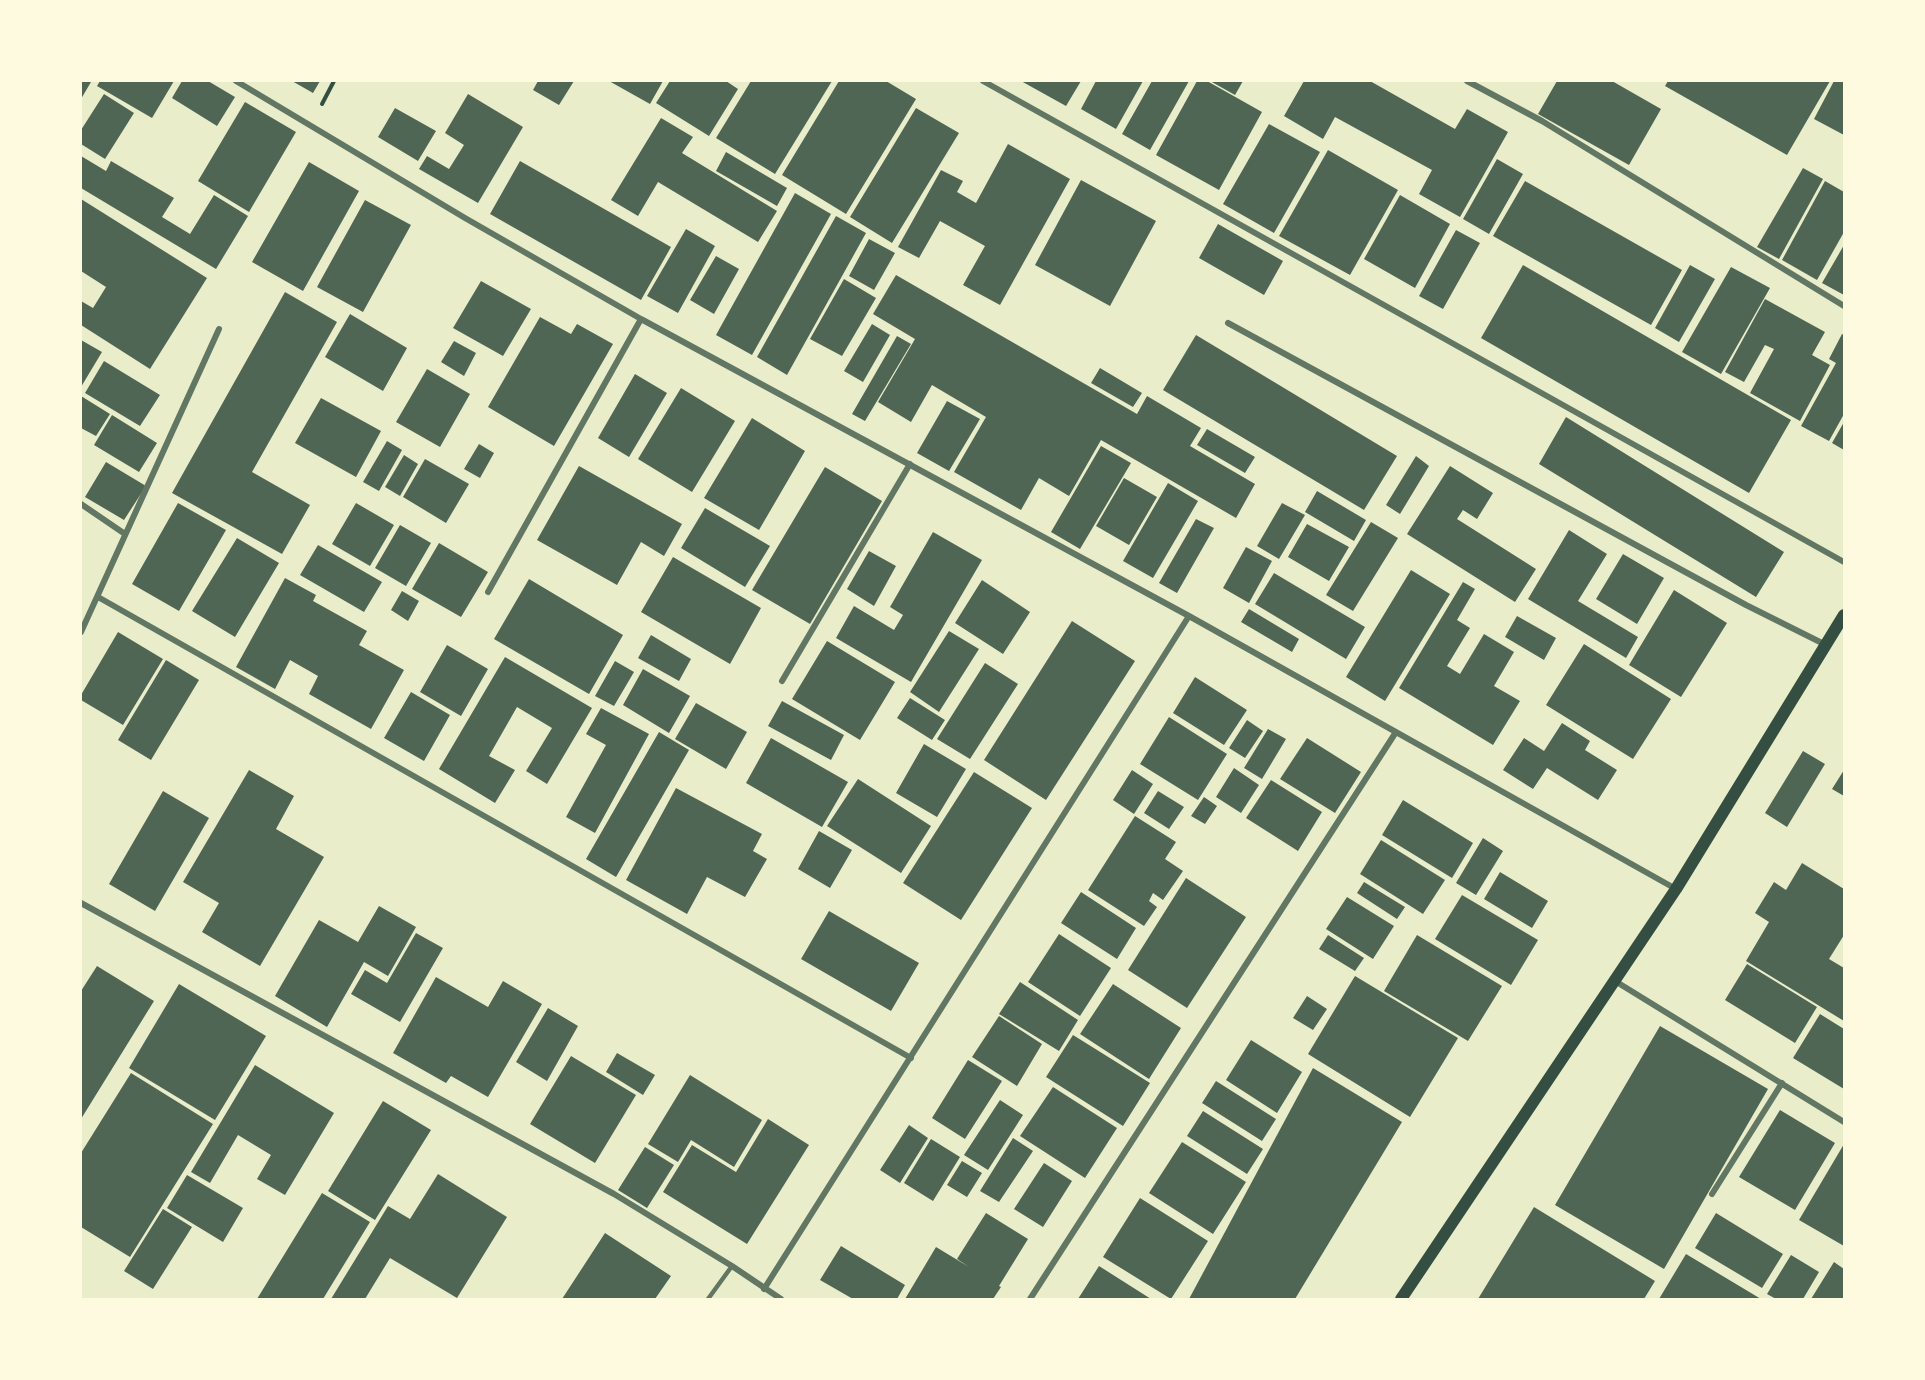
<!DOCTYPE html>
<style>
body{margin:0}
#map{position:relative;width:1925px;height:1380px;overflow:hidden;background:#e9edc9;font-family:"Fira Sans Condensed",sans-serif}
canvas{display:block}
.frame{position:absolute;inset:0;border:82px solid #fefae0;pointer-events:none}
</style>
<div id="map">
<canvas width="1925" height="1380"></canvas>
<div class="frame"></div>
</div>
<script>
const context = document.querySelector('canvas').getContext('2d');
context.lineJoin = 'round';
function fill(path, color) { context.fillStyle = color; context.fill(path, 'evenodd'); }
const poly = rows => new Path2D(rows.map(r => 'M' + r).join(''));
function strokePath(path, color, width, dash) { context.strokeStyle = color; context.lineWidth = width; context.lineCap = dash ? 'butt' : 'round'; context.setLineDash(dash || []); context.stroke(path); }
const building = poly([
 [81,81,91,82,81,99],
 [100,81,174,81,152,118,97,86],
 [182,81,208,81,235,97,217,126,172,98],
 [292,81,320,81,313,93],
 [538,81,574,81,559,105,533,90],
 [609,81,663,81,650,104],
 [670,81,726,81,738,89,709,136,656,103],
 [751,81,832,81,775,174,716,138],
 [839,81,886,81,916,99,846,214,782,175],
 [1021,81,1081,81,1066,106],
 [1096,81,1143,81,1116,129,1081,109],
 [1152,81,1189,81,1150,150,1122,134],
 [1197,81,1207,81,1262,112,1219,190,1156,155],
 [1210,81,1243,81,1235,95],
 [1304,81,1370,81,1455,129,1467,109,1508,132,1460,217,1419,194,1432,170,1335,117,1323,139,1284,116],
 [1557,81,1612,81,1661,109,1629,165,1538,114],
 [1668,81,1830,81,1787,155,1665,86],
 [1834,81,1844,81,1844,135,1814,119],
 [104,94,134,113,105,159,81,144,81,130],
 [468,94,523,127,478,203,419,169,427,156,449,169,464,145,445,133],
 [245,102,296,132,249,212,198,181],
 [395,108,436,131,418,161,378,137],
 [916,108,959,133,892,243,850,217],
 [661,118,693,137,682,153,777,211,758,242,658,182,638,216,611,200],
 [1269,124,1320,152,1274,233,1223,204],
 [1008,144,1070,179,1000,305,963,285,985,246,940,221,919,258,898,247,941,170,963,181,957,192,976,203],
 [1328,150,1398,190,1350,275,1279,236],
 [726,152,787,188,777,206,716,171],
 [81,156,106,171,111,161,174,198,162,217,190,234,214,195,248,216,216,269,81,188],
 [1497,159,1523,174,1489,234,1463,219],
 [520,161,671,247,641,300,490,214],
 [309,162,359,191,303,291,252,262],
 [1803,168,1823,179,1779,259,1757,247],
 [1081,180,1156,221,1110,306,1035,265],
 [1525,181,1682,270,1651,325,1493,236],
 [1825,181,1844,192,1844,232,1817,280,1782,260],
 [795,193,831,214,752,355,716,335],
 [1400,195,1450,224,1415,288,1364,259],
 [81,199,207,278,150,369,81,325,81,301,93,308,106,287,81,271],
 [365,200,411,225,363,312,317,287],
 [836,216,866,233,787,375,757,357],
 [1218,224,1283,261,1264,295,1199,258],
 [686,229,715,246,678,313,647,296],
 [1456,230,1480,243,1443,309,1419,296],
 [869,239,895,253,874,290,849,276],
 [1844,245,1844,295,1822,283],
 [716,256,739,269,714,314,690,300],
 [1523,265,1791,420,1749,493,1481,338],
 [1690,265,1715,279,1679,342,1655,328],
 [1731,267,1770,288,1721,374,1682,352],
 [896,275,1137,414,1147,396,1201,428,1190,446,1255,484,1236,518,1101,440,1069,496,1039,478,1021,510,954,472,986,417,932,385,911,422,878,402,915,339,873,314],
 [844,279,876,298,842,356,810,339],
 [481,281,531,309,503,356,453,328],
 [285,292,337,322,252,472,310,505,282,554,172,493],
 [1765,299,1825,332,1812,355,1830,365,1800,421,1750,393,1774,349,1765,345,1744,382,1725,372],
 [350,314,407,348,383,391,325,357],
 [540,317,571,334,577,324,613,344,554,446,488,407],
 [872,324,890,335,863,382,844,371],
 [1842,334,1844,335,1844,414,1829,441,1801,426,1836,363,1829,359],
 [1196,335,1397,456,1364,510,1163,390],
 [897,336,911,344,865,421,852,414],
 [81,340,102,352,81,387],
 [454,341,476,353,464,376,441,362],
 [104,361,160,395,140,426,85,393],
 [1100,368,1142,393,1133,407,1091,383],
 [427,369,470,394,440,447,396,422],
 [635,374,667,393,629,457,598,438],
 [681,388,735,421,692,492,638,459],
 [81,396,110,414,96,436,81,428],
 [321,398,381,431,356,477,295,443],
 [947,401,980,419,949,471,917,453],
 [112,415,157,443,139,472,94,445],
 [1566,417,1784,552,1756,597,1539,464],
 [752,418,805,451,759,530,704,498],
 [1844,422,1844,450,1832,443],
 [1207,429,1255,457,1245,473,1197,445],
 [387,441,402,450,379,491,363,482],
 [479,444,494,453,480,478,464,469],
 [1101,446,1131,463,1080,549,1051,532],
 [404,455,418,464,400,496,385,487],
 [1416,456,1429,466,1400,514,1386,505],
 [425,459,469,484,446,523,403,497],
 [106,462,146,486,124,520,85,497],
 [579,466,682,524,664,556,641,542,617,585,537,540],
 [1450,466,1493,493,1477,519,1463,510,1457,519,1536,569,1515,602,1407,534],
 [825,467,882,501,810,624,752,590],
 [1124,478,1157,497,1129,545,1096,526],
 [1168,483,1198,501,1153,578,1123,561],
 [1317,491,1366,520,1354,541,1305,512],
 [178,503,226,530,179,611,132,584],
 [356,503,394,525,370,566,332,544],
 [1282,503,1305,515,1279,559,1257,546],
 [705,508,770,546,745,587,681,548],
 [1196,519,1214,528,1177,593,1159,583],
 [1371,522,1398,538,1353,611,1326,595],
 [1307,524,1349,547,1329,581,1288,557],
 [400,525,431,543,406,586,375,568],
 [1569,530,1607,554,1578,601,1638,637,1626,658,1528,599],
 [933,532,982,560,911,682,836,638,854,606,894,630,903,615,890,607],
 [237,538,279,563,235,637,192,611],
 [439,543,488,572,461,617,412,589],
 [318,545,382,582,364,612,300,575],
 [1246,547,1272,561,1249,603,1223,588],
 [869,551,896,566,874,606,847,589],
 [1623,554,1664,578,1637,624,1596,599],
 [673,557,761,608,730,664,641,612],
 [1411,570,1450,594,1385,701,1346,677],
 [1274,573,1365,627,1346,659,1255,604],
 [285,578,316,595,313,601,367,631,359,645,404,670,371,729,309,694,318,676,290,660,275,689,236,667],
 [529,579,623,635,589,694,494,639],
 [982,580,1030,612,1003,654,955,623],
 [1463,582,1475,589,1457,620,1470,628,1447,666,1460,674,1484,634,1514,652,1494,686,1520,701,1493,745,1399,688],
 [1674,590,1727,623,1681,697,1629,665],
 [402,591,419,601,408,621,391,610],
 [1249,609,1299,639,1292,652,1241,622],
 [1517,616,1556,638,1544,660,1505,637],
 [1072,621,1135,661,1046,800,984,760],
 [949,631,979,649,939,712,910,692],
 [118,632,163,659,123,725,81,700,81,695],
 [651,635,691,659,679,681,638,658],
 [827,641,895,682,860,740,792,699],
 [1584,644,1671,699,1633,759,1546,705],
 [447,645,488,669,461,716,420,692],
 [505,657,592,708,547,784,526,771,552,728,517,707,489,756,515,770,495,803,439,769],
 [166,660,199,680,151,760,118,740],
 [615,661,634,672,614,706,595,696],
 [985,663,1018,684,970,759,937,739],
 [643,669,690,696,669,733,623,705],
 [1195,677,1247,710,1224,745,1173,713],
 [411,692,450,715,424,761,384,738],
 [910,698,945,720,932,740,897,718],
 [782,701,844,735,831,760,768,726],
 [696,703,747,732,726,769,675,739],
 [601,708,649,734,595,833,566,817,606,745,586,734],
 [1169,717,1227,754,1198,800,1140,764],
 [1247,720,1263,731,1245,758,1229,748],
 [1562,723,1590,741,1585,750,1617,770,1598,800,1547,768,1533,789,1503,770,1524,738,1544,751],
 [1268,729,1286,739,1262,779,1244,768],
 [659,732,689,750,616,877,586,859],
 [771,738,848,782,822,827,746,783],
 [1307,738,1361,772,1335,813,1280,779],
 [924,744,966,769,937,817,896,793],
 [1803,751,1825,764,1787,827,1765,813],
 [1234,768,1259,785,1241,813,1216,797],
 [249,770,294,796,276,829,324,857,260,966,202,932,219,903,183,882],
 [1132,770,1153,784,1134,814,1113,800],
 [1844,770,1844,796,1832,789],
 [974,772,1032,808,961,920,903,883],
 [858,779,931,826,901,873,827,826],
 [1271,780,1322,812,1298,851,1246,818],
 [676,788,762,834,753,851,767,859,745,897,707,877,687,914,626,880],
 [163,791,209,818,155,911,109,884],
 [1158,791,1184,807,1169,829,1144,813],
 [1204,797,1217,806,1205,824,1191,816],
 [1403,800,1473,843,1452,878,1382,835],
 [1135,816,1176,842,1165,859,1183,871,1163,900,1153,893,1149,901,1157,907,1144,926,1088,890],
 [819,831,852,850,830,888,798,869],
 [1483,838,1503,851,1476,895,1456,883],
 [1381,840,1445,880,1423,914,1360,874],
 [1802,863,1844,889,1844,935,1829,959,1844,968,1844,1021,1746,961,1769,922,1755,913,1774,882,1786,890],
 [1500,872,1548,901,1532,928,1484,899],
 [1186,878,1246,917,1187,1008,1128,970],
 [1364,882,1405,907,1397,919,1357,893],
 [1081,892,1136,928,1117,959,1061,923],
 [1462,895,1538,940,1511,985,1435,939],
 [1347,897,1394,926,1373,959,1326,929],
 [379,906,416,927,388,976,364,962,327,1027,275,996,319,920,358,942],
 [829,911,919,963,891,1011,801,959],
 [416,933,443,948,400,1022,351,994,365,970,387,983],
 [1059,934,1111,968,1080,1016,1028,982],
 [1328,935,1364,958,1355,971,1319,949],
 [1417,935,1502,986,1468,1041,1384,991],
 [1747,964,1817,1007,1795,1043,1725,1000],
 [97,966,154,1001,81,1119,81,991],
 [1355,976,1458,1038,1410,1117,1308,1054],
 [436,977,488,1007,503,981,542,1004,488,1097,451,1076,446,1083,393,1053],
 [1020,982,1078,1020,1059,1051,999,1014],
 [179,984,266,1036,215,1120,129,1068],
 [1113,984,1181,1028,1149,1079,1080,1034],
 [1307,996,1327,1009,1313,1030,1293,1018],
 [548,1008,578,1026,547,1081,516,1062],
 [1820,1014,1844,1029,1844,1089,1793,1058],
 [999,1016,1042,1044,1017,1086,972,1057],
 [1660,1026,1768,1089,1664,1269,1555,1205],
 [1073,1035,1150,1083,1123,1126,1046,1077],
 [1251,1040,1302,1072,1277,1113,1226,1080],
 [617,1053,655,1075,643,1095,606,1072],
 [571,1056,636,1095,595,1163,530,1124],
 [968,1060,1002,1081,965,1139,932,1118],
 [255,1065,334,1113,285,1195,257,1179,271,1155,238,1135,210,1183,191,1172],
 [1313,1068,1402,1122,1295,1299,1189,1299],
 [131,1073,213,1124,130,1257,81,1227,81,1153],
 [690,1075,762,1120,734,1167,691,1140,678,1162,648,1144],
 [1216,1081,1276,1119,1262,1141,1202,1103],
 [1053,1087,1117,1128,1085,1178,1020,1136],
 [1000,1100,1023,1115,988,1170,964,1155],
 [383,1101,431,1130,375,1220,328,1191],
 [1780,1110,1835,1143,1795,1210,1739,1177],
 [1203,1111,1263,1149,1247,1174,1187,1136],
 [768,1119,809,1145,747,1244,663,1192,692,1145,736,1172],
 [909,1125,928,1138,900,1183,880,1170],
 [1013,1138,1033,1151,999,1202,980,1191],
 [931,1139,960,1157,933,1201,904,1183],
 [1182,1142,1246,1182,1213,1234,1149,1193],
 [1844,1144,1844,1246,1799,1220],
 [645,1147,674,1165,647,1208,618,1190],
 [962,1161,982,1173,967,1197,947,1185],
 [1044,1163,1072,1181,1043,1227,1014,1209],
 [438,1174,507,1217,457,1298,390,1258,365,1299,331,1299,388,1206,410,1219],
 [187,1175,243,1208,223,1242,167,1208],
 [322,1193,370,1222,323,1299,257,1299],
 [1140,1198,1208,1241,1171,1299,1103,1257],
 [1534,1207,1655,1281,1644,1299,1478,1299],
 [163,1209,192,1227,153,1289,124,1271],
 [986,1213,1028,1239,999,1286,1001,1287,993,1299,905,1299,936,1247,969,1267,957,1259],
 [1716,1213,1783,1254,1762,1288,1695,1248],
 [605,1233,671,1276,655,1299,562,1299],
 [841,1246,905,1285,897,1299,853,1299,820,1280],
 [1686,1254,1761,1299,1659,1299],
 [1791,1255,1819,1272,1803,1299,1776,1299,1767,1294],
 [1834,1262,1844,1269,1844,1299,1811,1299],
 [1099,1266,1151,1299,1078,1299]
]);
const path = poly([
 [322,104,334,81]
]);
const service = poly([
 [708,1299,732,1266]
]);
const minor = poly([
 [236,81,465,218,641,319,1189,616,1676,889],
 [983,81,1844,562],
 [1467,81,1542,121,1844,306],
 [1228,323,1746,605,1826,645],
 [81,504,125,534],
 [488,592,641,319],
 [98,597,911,1058],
 [81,632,219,329],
 [782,681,910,464],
 [81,903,614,1194,732,1266,781,1299],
 [1615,981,1844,1122],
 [1712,1194,1782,1083],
 [764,1289,1189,616],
 [1030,1299,1396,732]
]);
const secondary = poly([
 [1401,1299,1676,889,1844,615]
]);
fill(building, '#4f6655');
strokePath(path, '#344e41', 4);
strokePath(service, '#617663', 4.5);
strokePath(minor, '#617663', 6);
strokePath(secondary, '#344e41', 12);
</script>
